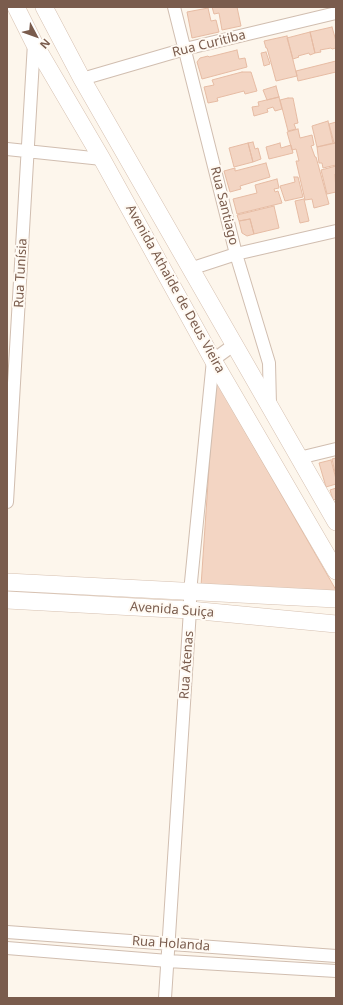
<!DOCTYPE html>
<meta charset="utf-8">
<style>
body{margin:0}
#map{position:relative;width:343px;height:1005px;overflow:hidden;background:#fdf6ec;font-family:"Noto Sans",sans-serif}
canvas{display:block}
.frame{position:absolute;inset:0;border:8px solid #7a5c4d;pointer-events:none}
.north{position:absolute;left:16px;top:16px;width:40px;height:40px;-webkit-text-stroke:3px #fffaf3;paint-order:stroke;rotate:131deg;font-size:11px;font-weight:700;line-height:16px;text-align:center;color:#7a5c4d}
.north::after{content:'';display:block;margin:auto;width:14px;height:18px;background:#7a5c4d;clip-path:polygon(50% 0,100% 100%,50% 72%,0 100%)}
</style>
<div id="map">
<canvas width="343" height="1005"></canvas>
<div class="frame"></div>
<div class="north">N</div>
</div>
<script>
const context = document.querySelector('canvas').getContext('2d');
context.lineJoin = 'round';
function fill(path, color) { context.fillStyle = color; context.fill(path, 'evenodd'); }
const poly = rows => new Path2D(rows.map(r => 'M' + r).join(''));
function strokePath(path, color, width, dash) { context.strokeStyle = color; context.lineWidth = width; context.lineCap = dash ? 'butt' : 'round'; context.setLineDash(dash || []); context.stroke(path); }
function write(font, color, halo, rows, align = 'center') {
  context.font = font + ' "Noto Sans",sans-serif'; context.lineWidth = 4; context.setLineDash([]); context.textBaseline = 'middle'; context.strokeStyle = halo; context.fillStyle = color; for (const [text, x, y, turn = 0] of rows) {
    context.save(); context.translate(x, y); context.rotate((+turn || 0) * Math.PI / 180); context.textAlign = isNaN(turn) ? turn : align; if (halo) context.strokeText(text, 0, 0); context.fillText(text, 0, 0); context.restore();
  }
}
const building = poly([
 [212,7,237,7,241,26,222,30,219,13,214,14,212,7],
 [208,8,211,21,216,20,219,32,192,38,187,12,208,8],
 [332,27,336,41,336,48,332,49,331,48,320,50,321,52,315,53,310,32,332,27],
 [310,32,315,53,310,55,309,53,298,56,299,57,293,59,287,38,310,32],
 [287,36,297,76,276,81,267,48,266,48,264,41,287,36],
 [237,50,239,59,245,58,247,67,202,79,197,62,200,58,208,56,209,57,237,50],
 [266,52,270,64,264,66,261,53,266,52],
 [336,61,336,72,298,81,296,71,336,61],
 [242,72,251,72,257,91,245,94,244,91,217,98,218,101,208,103,204,87,214,85,212,80,242,72],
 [276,86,279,97,267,100,263,90,276,86],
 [279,97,282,109,275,111,273,107,267,109,268,112,254,116,252,107,259,106,258,102,279,97],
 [288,98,293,98,298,123,294,124,296,129,288,131,280,100,288,98],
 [328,121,333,143,317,147,312,126,328,121],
 [336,122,336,142,334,143,329,124,336,122],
 [298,129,300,138,312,135,314,145,311,146,315,157,316,157,329,204,314,208,312,199,305,200,296,161,299,161,296,149,292,150,287,132,298,129],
 [253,142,255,149,258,148,261,159,253,162,248,143,253,142],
 [248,143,253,162,234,167,229,148,248,143],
 [280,143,281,148,291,145,293,153,269,159,266,147,280,143],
 [336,143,336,165,323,168,322,163,319,163,317,147,336,143],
 [266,163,270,177,240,186,241,189,230,192,224,171,235,168,235,171,266,163],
 [336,166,336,174,335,174,336,192,327,194,321,170,336,166],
 [294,177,298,177,303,197,285,201,280,186,295,182,294,177],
 [277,179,279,188,274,189,275,192,278,191,282,203,237,214,233,199,257,193,255,185,277,179],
 [304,199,309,221,300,223,295,201,304,199],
 [274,206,279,228,254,234,250,219,239,221,237,215,274,206],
 [250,219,254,234,247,236,242,233,239,221,250,219],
 [215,379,336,590,336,598,201,586,215,379],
 [336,458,336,477,332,459,336,458],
 [331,460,336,479,336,484,326,487,319,463,331,460],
 [336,488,336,499,333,500,330,490,336,488]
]);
const street = poly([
 [174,7,236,254,269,363,270,405],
 [82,79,185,49,336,13],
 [7,149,102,159],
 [190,269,236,254,336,231],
 [299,458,336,449],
 [7,502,34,43],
 [7,932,336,956],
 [7,948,168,961,336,971],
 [165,998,190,610,190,592,213,360,235,344]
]);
const secondary = poly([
 [16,7,34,43,102,159,213,360,336,571],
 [44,7,82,79,336,522],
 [7,582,336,599],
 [7,600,190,610,336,624]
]);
const streetNames = [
 ["Rua Curitiba",209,44,-14],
 ["Rua Santiago",224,206,76],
 ["Rua Tunísia",21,273,-87],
 ["Avenida Athaide de Deus Vieira",175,289,61],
 ["Avenida Suiça",172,610,4],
 ["Rua Atenas",187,665,-86],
 ["Rua Holanda",171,944,4]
];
fill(building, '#f3d5c3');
strokePath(building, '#e6bba3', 1);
strokePath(street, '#d1beb0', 14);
strokePath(secondary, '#d6c0b0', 18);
strokePath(street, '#fff', 12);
strokePath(secondary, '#fff', 17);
write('13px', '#7a5c4d', '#fffaf3', streetNames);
</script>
